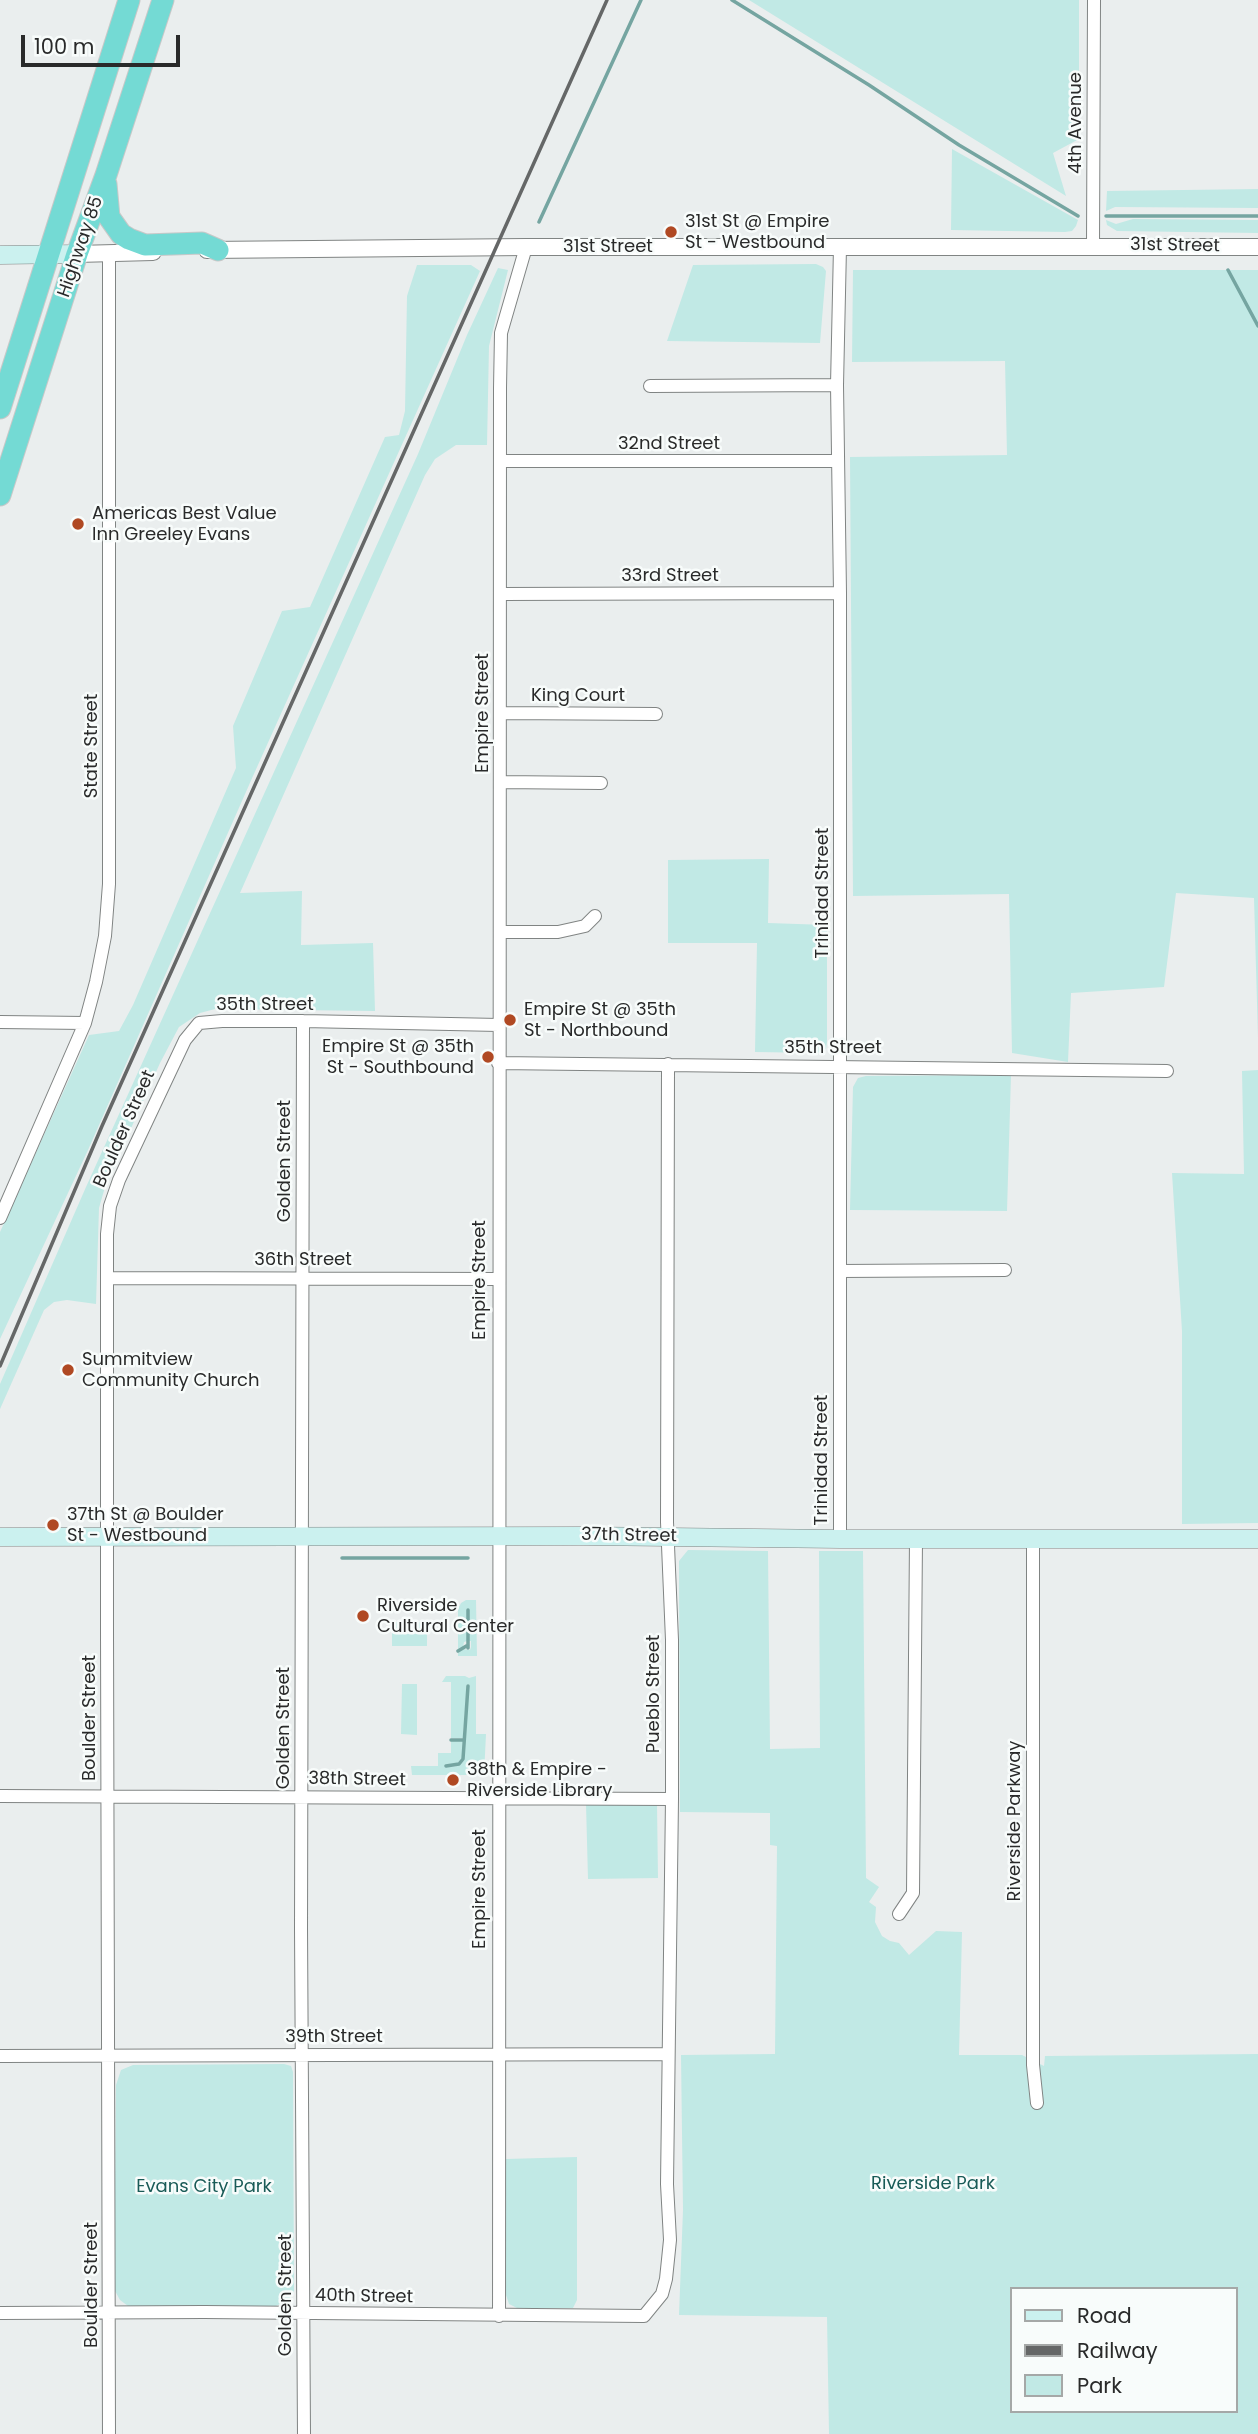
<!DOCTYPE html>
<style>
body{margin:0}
#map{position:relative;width:1258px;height:2434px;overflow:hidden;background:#eaeeee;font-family:Poppins,sans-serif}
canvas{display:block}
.legend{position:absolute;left:1010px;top:2287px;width:228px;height:126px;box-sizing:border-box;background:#f8fcfb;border:2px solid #a5a8a7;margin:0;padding:9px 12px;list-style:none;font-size:21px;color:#292a2a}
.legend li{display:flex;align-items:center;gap:14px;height:35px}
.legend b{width:35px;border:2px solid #a5a8a7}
.scale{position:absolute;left:21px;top:35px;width:159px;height:32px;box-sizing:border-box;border:4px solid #292a2a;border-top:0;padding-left:9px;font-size:21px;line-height:24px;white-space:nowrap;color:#292a2a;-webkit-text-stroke:5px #f8fcfb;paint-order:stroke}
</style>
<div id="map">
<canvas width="1258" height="2434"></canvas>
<ul class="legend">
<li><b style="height:9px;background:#cbf1ef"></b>Road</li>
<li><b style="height:9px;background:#656767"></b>Railway</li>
<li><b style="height:19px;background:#c1e9e5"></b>Park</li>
</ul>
<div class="scale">100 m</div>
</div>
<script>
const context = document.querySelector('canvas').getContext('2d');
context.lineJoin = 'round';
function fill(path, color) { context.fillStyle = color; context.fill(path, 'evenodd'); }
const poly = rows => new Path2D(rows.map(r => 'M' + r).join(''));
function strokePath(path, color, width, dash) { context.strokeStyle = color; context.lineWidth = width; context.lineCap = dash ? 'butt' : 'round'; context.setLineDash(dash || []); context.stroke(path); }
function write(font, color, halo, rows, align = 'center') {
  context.font = font + ' Poppins,sans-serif'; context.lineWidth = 5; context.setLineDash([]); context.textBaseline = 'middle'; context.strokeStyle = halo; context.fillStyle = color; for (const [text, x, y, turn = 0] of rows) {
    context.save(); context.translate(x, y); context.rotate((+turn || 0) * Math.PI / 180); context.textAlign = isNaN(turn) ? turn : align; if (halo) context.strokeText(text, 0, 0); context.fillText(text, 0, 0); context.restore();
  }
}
const green = poly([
 [749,0,1079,0,1079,139,1053,153,1066,196],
 [952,149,1078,220,1076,226,1072,231,1065,232,951,230],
 [1258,189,1258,208,1115,207,1106,211,1107,191],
 [1133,219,1258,220,1258,233,1117,231,1107,225,1106,220,1116,224],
 [816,264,823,267,826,271,820,343,667,341,693,265],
 [417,265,471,265,480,271,253,776,88,1150,0,1339,0,1232,89,1035,119,1031,133,1005,236,768,233,726,282,611,310,607,385,437,399,435,405,411,407,296],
 [498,268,508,270,489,346,487,445,456,445,435,459,425,475,240,893,302,891,301,945,373,943,375,1011,215,1009,200,1013,179,1027,160,1063,105,1187,99,1208,96,1304,67,1300,54,1302,44,1310,0,1409,0,1384,86,1187,418,454,467,335],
 [853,270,1258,270,1258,1038,1254,898,1176,893,1164,987,1071,993,1068,1062,1012,1053,1009,894,853,896,850,457,1007,455,1005,361,852,362],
 [769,859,768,923,827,925,827,1042,826,1049,817,1053,755,1052,757,943,668,943,668,860],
 [1258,1070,1258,1523,1182,1524,1182,1331,1172,1173,1244,1174,1242,1071],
 [1011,1075,1007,1211,850,1210,853,1087,858,1078,866,1076],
 [688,1550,768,1551,770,1749,820,1748,819,1551,863,1551,866,1878,879,1887,869,1902,876,1907,875,1922,882,1936,890,1941,899,1943,909,1955,936,1931,962,1932,959,2055,1022,2055,1044,2066,1045,2056,1258,2054,1258,2434,829,2434,827,2317,679,2315,683,2210,681,2055,775,2054,777,1846,770,1845,770,1813,680,1812,679,1561],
 [1011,2289,1235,2289,1235,2411,1011,2411],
 [466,1600,476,1600,477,1656,458,1656,458,1652,464,1649,470,1650,471,1647,471,1641,469,1641,469,1609,467,1641,464,1642,463,1647,458,1649,458,1609,461,1603],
 [392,1622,427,1622,427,1646,392,1646],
 [446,1676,465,1676,469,1678,476,1676,476,1734,486,1734,484,1775,412,1775,411,1766,438,1766,438,1753,451,1753,451,1741,463,1741,462,1758,458,1763,444,1767,457,1766,462,1762,469,1686,468,1684,467,1686,463,1738,451,1738,451,1682,442,1682],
 [402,1684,417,1684,417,1735,401,1734],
 [586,1804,657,1804,658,1878,588,1879],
 [284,2064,291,2066,293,2072,294,2291,288,2300,276,2306,128,2306,120,2300,114,2289,116,2085,121,2070,133,2065],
 [577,2157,577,2300,573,2308,517,2308,509,2304,505,2292,506,2159]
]);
const stream = poly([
 [732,0,869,85,959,145,1078,216],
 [1106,216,1258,216],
 [539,222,641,0],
 [1228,270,1258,326],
 [342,1558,468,1558],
 [468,1648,468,1610],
 [458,1651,468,1645],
 [451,1740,464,1740],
 [446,1766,459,1764,463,1759,468,1686]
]);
const minor = poly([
 [1093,246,1094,0],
 [650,386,837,385],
 [500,461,838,461],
 [501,594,840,593],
 [501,713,656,714],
 [500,782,601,783],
 [501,932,558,932,585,926,595,916],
 [303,1021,301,1928,304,2434],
 [0,1022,85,1023],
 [498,1063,1167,1071],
 [0,1218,85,1023,96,982,105,936,109,884,109,253],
 [840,1271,1005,1270],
 [108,1278,498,1279],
 [840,1539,840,593,837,385,840,247],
 [1033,1539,1033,2065,1037,2103],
 [0,1796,672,1799],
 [899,1914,913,1893,916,1539],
 [0,2056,668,2054],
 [0,2313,204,2312,644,2316,662,2294,666,2279,670,2240,667,2184,672,1799,672,1640,667,1522,668,1064],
 [499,2316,500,388,501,333,526,247],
 [109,2434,107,1629,107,1234,110,1206,119,1180,185,1040,199,1023,222,1021,303,1021,499,1025]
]);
const tertiary = poly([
 [207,250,526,247,1258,247],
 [77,254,153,252]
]);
const secondary = poly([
 [0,255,77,254],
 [0,1537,583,1536,840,1539,1258,1539]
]);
const trunk = poly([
 [106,184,109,217,121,234,129,239,145,245,202,243,218,250],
 [0,408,129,0],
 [0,495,77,254,106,175,163,0]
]);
const rail = poly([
 [0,1366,102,1126,607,0]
]);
const markers = [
 [671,232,7,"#b04923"],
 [78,524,7,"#b04923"],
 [510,1020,7,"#b04923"],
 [488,1057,7,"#b04923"],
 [68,1370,7,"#b04923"],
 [53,1525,7,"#b04923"],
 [363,1616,7,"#b04923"],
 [453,1780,7,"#b04923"]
];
const streetNames = [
 ["4th Avenue",1076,123,-90],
 ["31st Street",1175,246,1],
 ["Highway 85",81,247,-71],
 ["31st Street",608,247],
 ["32nd Street",669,444],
 ["33rd Street",670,576],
 ["King Court",578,696],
 ["Empire Street",483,713,-90],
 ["State Street",92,746,-90],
 ["Trinidad Street",823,893,-90],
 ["35th Street",265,1005],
 ["35th Street",833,1048],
 ["Boulder Street",125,1129,-66],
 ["Golden Street",285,1161,-90],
 ["36th Street",303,1260],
 ["Empire Street",480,1280,-90],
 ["Trinidad Street",822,1460,-90],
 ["37th Street",629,1536,1],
 ["Pueblo Street",654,1694,-90],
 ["Boulder Street",90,1718,-90],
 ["Golden Street",284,1728,-90],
 ["38th Street",357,1780,1],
 ["Riverside Parkway",1015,1821,-90],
 ["Empire Street",480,1889,-90],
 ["39th Street",334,2037],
 ["Boulder Street",92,2285,-90],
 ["Golden Street",286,2295,-90],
 ["40th Street",364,2297,1]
];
const poiNames = [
 ["31st St @ Empire",685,222],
 ["St - Westbound",685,243],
 ["Americas Best Value",92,514],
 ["Inn Greeley Evans",92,535],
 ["Empire St @ 35th",524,1010],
 ["St - Northbound",524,1031],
 ["Empire St @ 35th",474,1047,"right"],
 ["St - Southbound",474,1068,"right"],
 ["Summitview",82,1360],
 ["Community Church",82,1381],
 ["37th St @ Boulder",67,1515],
 ["St - Westbound",67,1536],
 ["Riverside",377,1606],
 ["Cultural Center",377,1627],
 ["38th & Empire -",467,1770],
 ["Riverside Library",467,1791]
];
const parkNames = [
 ["Riverside Park",933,2184],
 ["Evans City Park",204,2187]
];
fill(green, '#c1e9e5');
strokePath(stream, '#75a5a1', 3.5);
strokePath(minor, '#808483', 14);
strokePath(tertiary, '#808483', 18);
strokePath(secondary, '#808483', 19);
strokePath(trunk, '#c7c8c8', 23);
strokePath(minor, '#fff', 12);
strokePath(tertiary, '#fff', 16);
strokePath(secondary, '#cbf1ef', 18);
strokePath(trunk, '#74dad4', 21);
strokePath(rail, '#656767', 3.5);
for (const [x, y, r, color] of markers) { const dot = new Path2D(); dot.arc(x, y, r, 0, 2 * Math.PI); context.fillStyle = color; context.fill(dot); strokePath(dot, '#f8fcfb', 2.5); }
write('18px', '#292a2a', '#f8fcfb', streetNames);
write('18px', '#292a2a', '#f8fcfb', poiNames, 'left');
write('18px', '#195b57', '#f8fcfb', parkNames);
</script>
